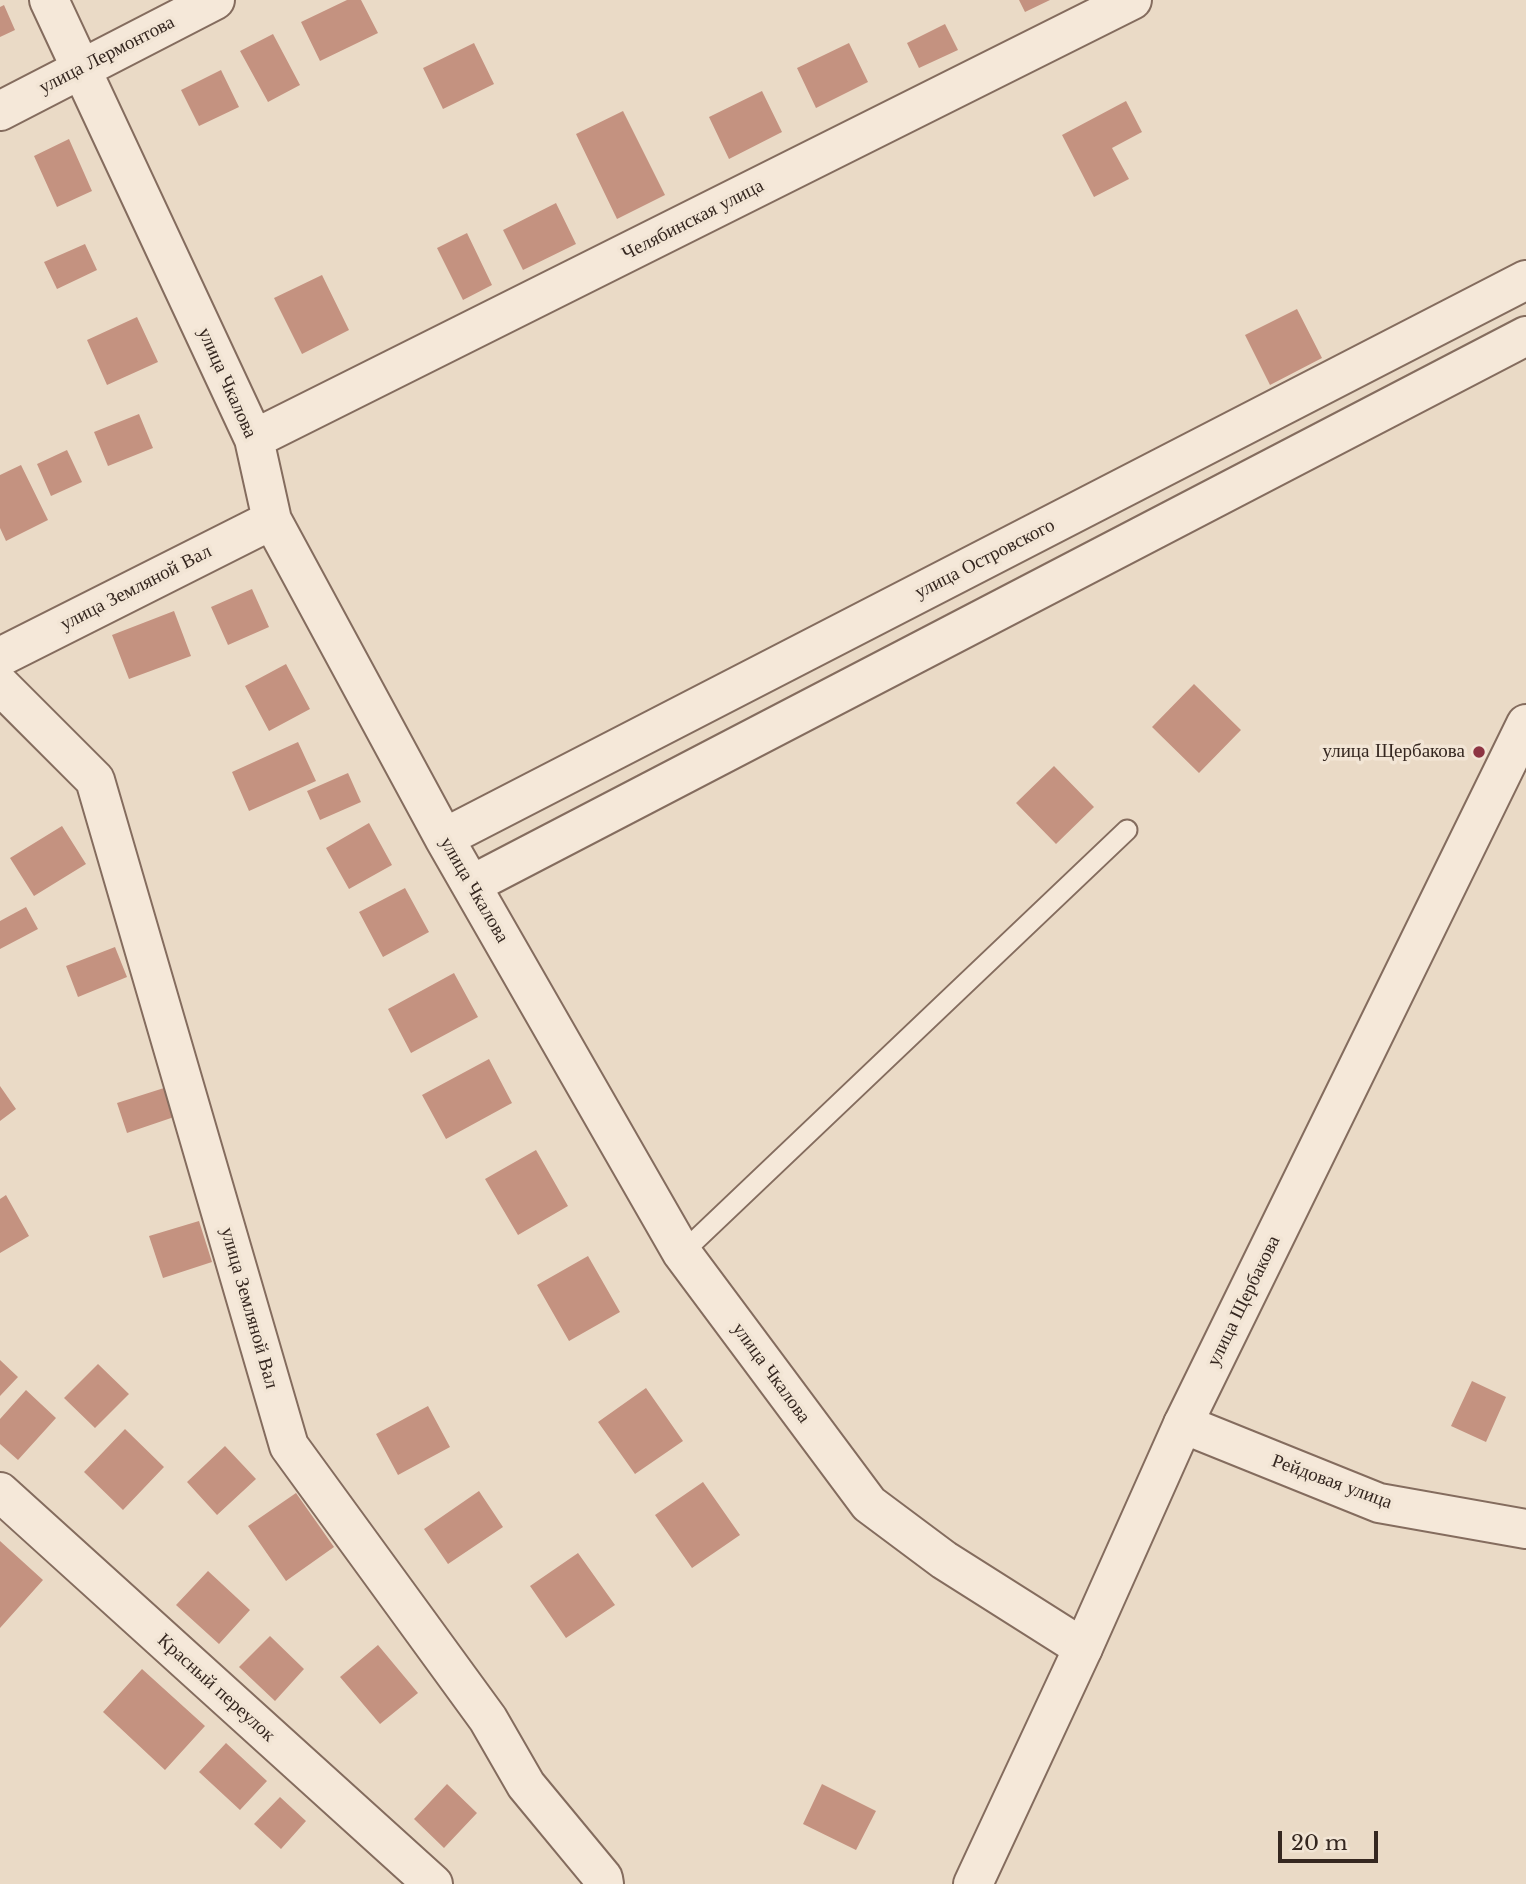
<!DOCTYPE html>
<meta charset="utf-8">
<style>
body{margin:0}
#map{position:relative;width:1526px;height:1884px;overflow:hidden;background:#eadac6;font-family:"Libre Baskerville",serif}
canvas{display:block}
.scale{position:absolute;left:1278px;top:1831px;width:100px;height:32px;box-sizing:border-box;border:4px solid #352720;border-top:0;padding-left:9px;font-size:21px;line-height:24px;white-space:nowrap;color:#352720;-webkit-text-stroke:5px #f2e5d5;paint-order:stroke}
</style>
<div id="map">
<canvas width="1526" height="1884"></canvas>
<div class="scale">20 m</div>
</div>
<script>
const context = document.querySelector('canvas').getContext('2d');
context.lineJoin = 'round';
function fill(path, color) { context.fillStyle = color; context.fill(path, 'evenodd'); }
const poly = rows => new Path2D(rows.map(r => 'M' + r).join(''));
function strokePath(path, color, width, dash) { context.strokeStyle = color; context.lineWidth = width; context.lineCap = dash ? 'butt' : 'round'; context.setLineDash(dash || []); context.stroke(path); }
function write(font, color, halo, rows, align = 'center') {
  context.font = font + ' "Libre Baskerville",serif'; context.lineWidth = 7; context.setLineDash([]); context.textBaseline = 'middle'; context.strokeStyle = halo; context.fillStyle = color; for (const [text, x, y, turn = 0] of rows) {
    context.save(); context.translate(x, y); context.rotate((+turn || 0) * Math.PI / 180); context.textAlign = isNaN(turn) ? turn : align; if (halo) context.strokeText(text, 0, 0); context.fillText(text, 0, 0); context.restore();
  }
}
const building = poly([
 [347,0,361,0,378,33,320,61,301,22],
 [1019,0,1050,0,1025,12],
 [4,5,15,30,0,37,0,7],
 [945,24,958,50,919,68,907,43],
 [273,34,300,85,268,102,240,51],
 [474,43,494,84,443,109,423,68],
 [849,43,868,82,816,108,797,68],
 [221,70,239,107,199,126,181,90],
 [762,91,782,132,729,159,709,117],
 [1126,101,1142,132,1112,148,1129,179,1094,197,1062,135],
 [623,111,665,195,617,219,576,134],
 [69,139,92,191,57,207,34,156],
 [556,203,576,244,523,270,503,230],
 [467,233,492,285,463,300,437,248],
 [85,244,97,270,57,289,44,262],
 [322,275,349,330,302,354,274,298],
 [1297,309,1322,358,1270,385,1245,335],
 [137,317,158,362,107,385,87,340],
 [139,414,153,448,108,466,94,432],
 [67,450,82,482,51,496,37,464],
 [21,465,48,520,6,541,0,528,0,475],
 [252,589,269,627,228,645,211,607],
 [174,611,191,656,129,679,112,635],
 [286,664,310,709,269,731,245,686],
 [1194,684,1241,730,1199,773,1152,727],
 [298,742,316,781,249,811,232,772],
 [1054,766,1094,807,1056,844,1016,803],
 [348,773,361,802,320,820,307,791],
 [369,823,392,865,349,889,326,848],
 [62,826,86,864,34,896,10,858],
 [405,888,429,932,383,957,359,912],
 [26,907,38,929,0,949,0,921],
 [115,947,127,977,78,997,66,966],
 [454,973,478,1017,411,1053,388,1009],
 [489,1059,512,1103,446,1139,422,1095],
 [0,1086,16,1109,0,1121],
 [164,1088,174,1117,127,1133,117,1103],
 [536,1150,568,1206,518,1235,485,1179],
 [6,1195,29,1236,0,1253,0,1199],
 [199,1221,212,1262,163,1278,149,1236],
 [588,1256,620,1312,569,1341,537,1285],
 [0,1360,18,1377,0,1396],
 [98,1364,129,1394,95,1428,64,1398],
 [1472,1381,1506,1397,1486,1442,1451,1426],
 [646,1388,683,1441,635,1474,598,1422],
 [26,1390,56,1418,18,1460,0,1444,0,1419],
 [428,1406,450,1447,398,1475,376,1434],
 [125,1429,164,1467,123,1510,84,1472],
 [225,1446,256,1479,217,1515,187,1482],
 [703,1482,740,1535,692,1568,655,1515],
 [479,1491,503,1527,448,1564,424,1529],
 [296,1493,334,1547,286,1581,248,1526],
 [0,1541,43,1580,0,1628],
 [578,1553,615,1605,566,1638,530,1586],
 [208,1571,250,1610,219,1644,176,1605],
 [270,1636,304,1669,275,1701,239,1667],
 [378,1645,418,1693,380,1724,340,1677],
 [142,1669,205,1726,165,1770,103,1712],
 [226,1743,267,1781,240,1810,199,1772],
 [447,1784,477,1813,444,1848,414,1819],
 [822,1784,876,1811,856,1850,803,1824],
 [280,1797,306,1821,281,1849,254,1824]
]);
const service = poly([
 [682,1253,1127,830]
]);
const minor = poly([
 [49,0,254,439,272,520,444,838,682,1253,869,1504,944,1560,1083,1648],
 [0,111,215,0],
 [254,439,1132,0],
 [0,657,272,520],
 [0,685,95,780,289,1446,488,1719,526,1785,603,1878,604,1884],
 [444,838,1526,280],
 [471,885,1526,336],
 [1183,1424,1379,1503,1526,1529],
 [0,1492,433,1884]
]);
const tertiary = poly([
 [973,1884,1083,1648,1183,1424,1526,724]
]);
const markers = [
 [1479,752,7,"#8d3442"]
];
const streetNames = [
 ["улица Лермонтова",107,55,-27],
 ["Челябинская улица",693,220,-27],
 ["улица Чкалова",227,383,66],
 ["улица Островского",985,559,-27],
 ["улица Земляной Вал",136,588,-27],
 ["улица Чкалова",474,890,60],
 ["улица Щербакова",1244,1301,-64],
 ["улица Земляной Вал",249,1308,74],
 ["улица Чкалова",771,1373,54],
 ["Рейдовая улица",1332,1482,20],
 ["Красный переулок",216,1688,42]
];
const poiNames = [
 ["улица Щербакова",1465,752]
];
fill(building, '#c49280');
strokePath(service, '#846c5e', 23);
strokePath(minor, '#846c5e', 42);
strokePath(tertiary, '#846c5e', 42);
strokePath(service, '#f5e8d9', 19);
strokePath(minor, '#f5e8d9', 38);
strokePath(tertiary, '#f5e8d9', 38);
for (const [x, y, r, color] of markers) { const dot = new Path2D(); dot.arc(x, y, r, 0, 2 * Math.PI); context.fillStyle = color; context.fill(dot); strokePath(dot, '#f2e5d5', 2.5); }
write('19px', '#352720', '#f2e5d5', streetNames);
write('19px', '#352720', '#f2e5d5', poiNames, 'right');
</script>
